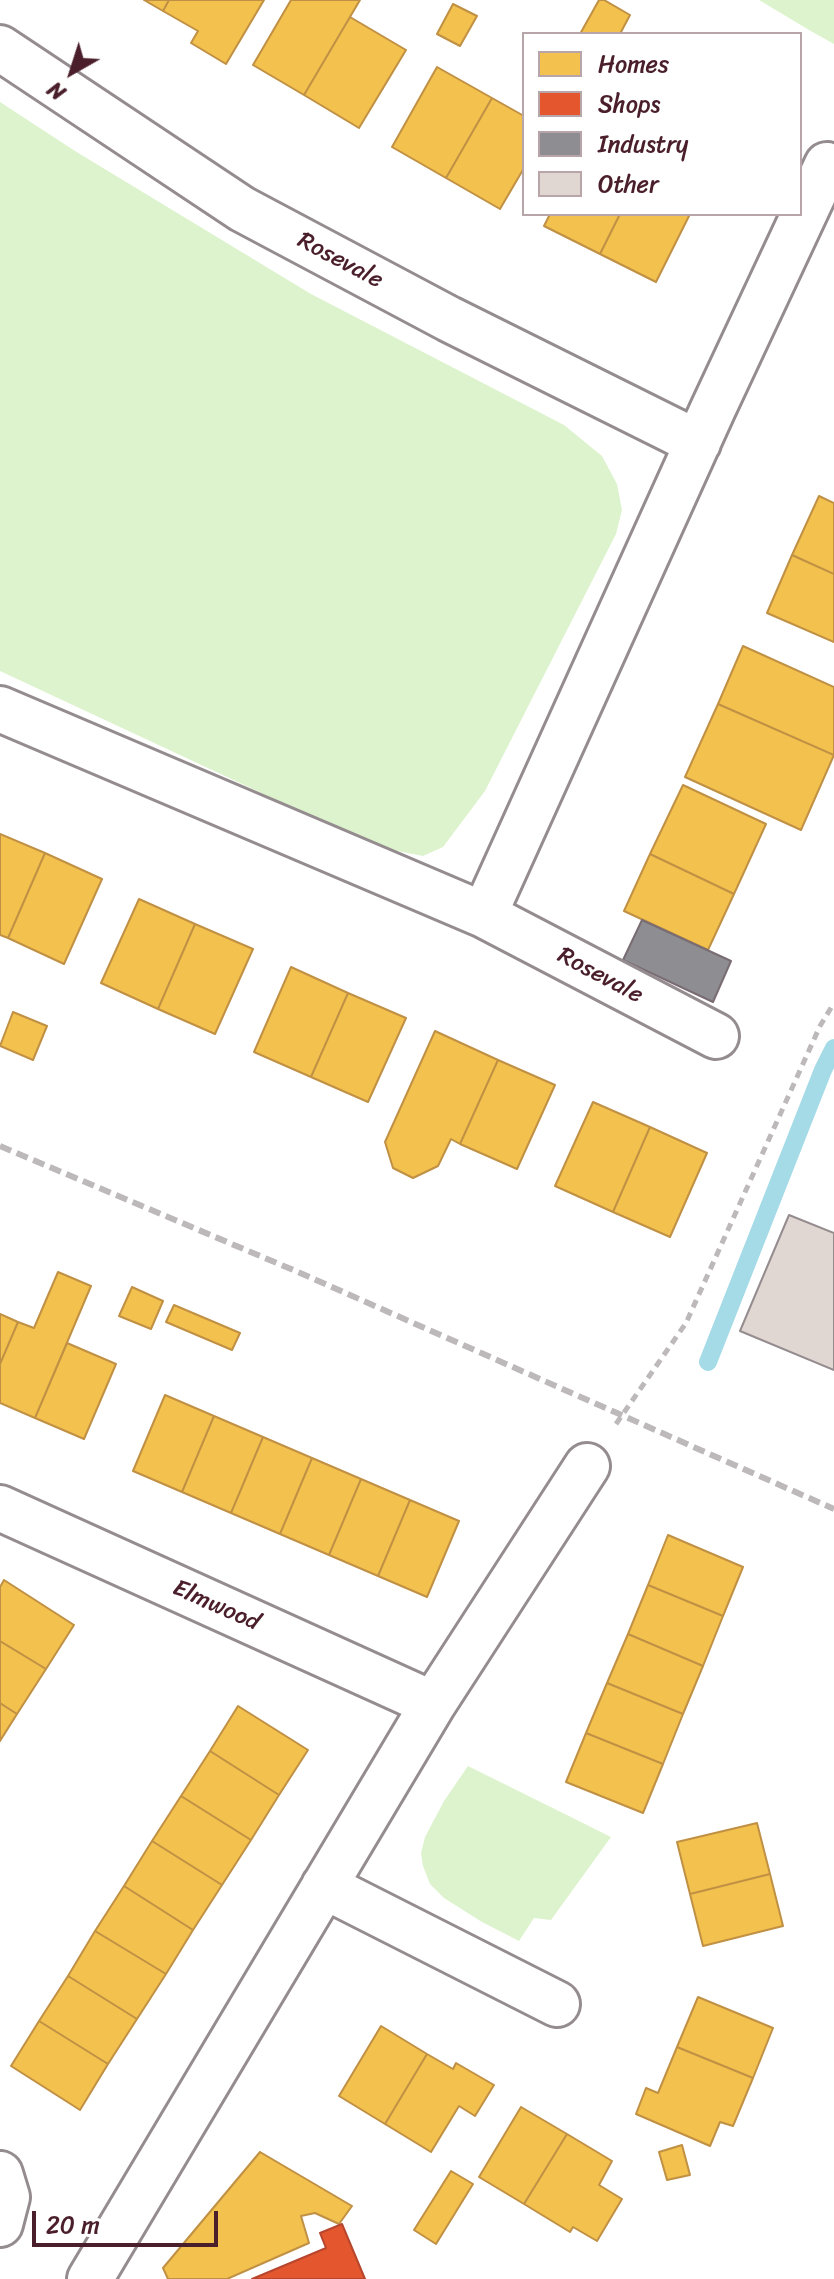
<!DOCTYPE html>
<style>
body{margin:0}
#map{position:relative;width:834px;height:2279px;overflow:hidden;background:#fff;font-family:Sriracha,sans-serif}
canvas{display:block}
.legend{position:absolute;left:522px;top:32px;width:280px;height:184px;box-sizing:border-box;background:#fff;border:2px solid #b7a5aa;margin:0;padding:10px 14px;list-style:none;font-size:24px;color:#4a1f2b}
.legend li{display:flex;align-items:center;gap:16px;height:40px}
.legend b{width:40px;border:2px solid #b7a5aa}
.north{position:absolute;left:32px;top:32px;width:80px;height:80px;-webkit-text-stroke:6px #fff;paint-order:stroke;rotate:219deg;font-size:22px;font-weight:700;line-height:32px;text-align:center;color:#4a1f2b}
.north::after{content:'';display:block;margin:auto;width:28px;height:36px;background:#4a1f2b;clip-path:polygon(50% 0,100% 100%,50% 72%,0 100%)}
.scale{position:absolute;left:32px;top:2211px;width:186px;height:36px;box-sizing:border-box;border:4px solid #4a1f2b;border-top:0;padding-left:10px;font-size:24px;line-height:28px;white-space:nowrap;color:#4a1f2b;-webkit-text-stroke:6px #fff;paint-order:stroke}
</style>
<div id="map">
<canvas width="834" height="2279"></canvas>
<ul class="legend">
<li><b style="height:22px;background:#f2c14e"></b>Homes</li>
<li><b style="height:22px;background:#e4572e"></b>Shops</li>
<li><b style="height:22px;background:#8d8d92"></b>Industry</li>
<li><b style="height:22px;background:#e1d7d2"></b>Other</li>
</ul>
<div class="north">N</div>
<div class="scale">20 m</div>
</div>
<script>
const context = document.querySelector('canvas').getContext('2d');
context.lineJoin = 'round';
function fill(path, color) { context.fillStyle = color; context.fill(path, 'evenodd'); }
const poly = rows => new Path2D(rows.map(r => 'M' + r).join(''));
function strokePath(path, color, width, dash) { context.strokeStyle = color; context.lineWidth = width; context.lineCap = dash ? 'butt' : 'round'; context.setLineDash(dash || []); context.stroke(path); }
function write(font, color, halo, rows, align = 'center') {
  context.font = font + ' Sriracha,sans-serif'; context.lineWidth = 8; context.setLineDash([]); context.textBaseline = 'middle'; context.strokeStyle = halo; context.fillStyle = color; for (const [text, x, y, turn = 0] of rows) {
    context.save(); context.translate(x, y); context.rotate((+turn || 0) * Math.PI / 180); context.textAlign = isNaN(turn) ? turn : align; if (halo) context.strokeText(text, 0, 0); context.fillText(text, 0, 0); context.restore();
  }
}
const green = poly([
 [759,0,834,0,834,44,809,30],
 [0,102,75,151,311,294,564,425,602,456,617,484,622,510,616,534,485,791,443,847,423,856,377,847,0,671],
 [468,1766,611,1837,551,1920,534,1918,519,1941,482,1922,444,1898,430,1884,423,1866,421,1853,425,1837,444,1801]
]);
const homes = poly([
 [144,0,169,0,163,11,144,0],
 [169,0,264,0,226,64,191,43,198,31,163,11,169,0],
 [291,0,360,0,304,95,253,65,291,0],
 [599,0,604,0,630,15,620,34,580,34,599,0],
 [453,4,477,16,460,46,437,34,453,4],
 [350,17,406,50,359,128,304,95,350,17],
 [437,67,492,98,446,178,392,147,437,67],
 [492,98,524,116,524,168,500,209,446,178,492,98],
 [550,214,620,214,600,254,544,226,550,214],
 [620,214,690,214,656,282,600,254,620,214],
 [819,496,834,503,834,574,792,555,819,496],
 [792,555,834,574,834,642,767,613,792,555],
 [743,646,834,687,834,755,718,704,743,646],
 [718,704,834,755,801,830,685,777,718,704],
 [683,785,766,824,734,894,650,854,683,785],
 [0,834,45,853,8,938,0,935,0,834],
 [45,853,102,879,64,964,8,938,45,853],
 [650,854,734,894,708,950,624,911,650,854],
 [139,899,195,924,158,1009,101,983,139,899],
 [195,924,253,949,215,1034,158,1009,195,924],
 [291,967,348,993,311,1077,254,1052,291,967],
 [348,993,406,1018,368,1102,311,1077,348,993],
 [13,1012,47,1026,33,1060,0,1046,13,1012],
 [435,1031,498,1060,460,1144,451,1139,438,1166,413,1178,393,1168,385,1142,435,1031],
 [498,1060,555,1085,517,1169,460,1144,498,1060],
 [593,1102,650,1127,613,1212,555,1186,593,1102],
 [650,1127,707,1153,670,1237,613,1212,650,1127],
 [58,1272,91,1286,35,1418,0,1403,0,1364,18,1322,34,1328,58,1272],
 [132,1287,163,1301,151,1329,119,1316,132,1287],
 [174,1305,240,1333,232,1350,166,1322,174,1305],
 [0,1314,18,1322,0,1364,0,1314],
 [67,1343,116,1364,84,1439,35,1418,67,1343],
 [165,1395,214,1416,182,1492,133,1471,165,1395],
 [214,1416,263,1437,231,1513,182,1492,214,1416],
 [263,1437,312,1458,280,1534,231,1513,263,1437],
 [312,1458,361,1479,329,1555,280,1534,312,1458],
 [361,1479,410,1500,378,1576,329,1555,361,1479],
 [410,1500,459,1521,427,1597,378,1576,410,1500],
 [668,1535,743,1567,723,1616,648,1585,668,1535],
 [4,1580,74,1625,46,1669,0,1641,0,1587,4,1580],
 [648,1585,723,1616,703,1666,628,1634,648,1585],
 [628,1634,703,1666,683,1714,607,1683,628,1634],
 [0,1641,46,1669,17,1714,0,1703,0,1641],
 [607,1683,683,1714,663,1764,586,1733,607,1683],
 [0,1703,17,1714,0,1741,0,1703],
 [238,1706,308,1750,279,1795,210,1751,238,1706],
 [586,1733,663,1764,643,1813,566,1782,586,1733],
 [210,1751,279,1795,251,1840,181,1796,210,1751],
 [181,1796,251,1840,222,1885,152,1841,181,1796],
 [757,1823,770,1874,690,1894,677,1842,757,1823],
 [152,1841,222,1885,193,1930,124,1886,152,1841],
 [770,1874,783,1926,703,1946,690,1894,770,1874],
 [124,1886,193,1930,166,1974,95,1931,124,1886],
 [95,1931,166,1974,137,2019,68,1976,95,1931],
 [68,1976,137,2019,108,2064,39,2021,68,1976],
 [698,1997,773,2028,753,2078,677,2047,698,1997],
 [39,2021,108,2064,80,2110,11,2066,39,2021],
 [381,2026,427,2054,385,2124,339,2096,381,2026],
 [677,2047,753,2078,733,2126,720,2122,710,2146,636,2114,646,2088,658,2093,677,2047],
 [427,2054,453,2069,456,2063,494,2085,475,2116,459,2106,431,2152,385,2124,427,2054],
 [521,2107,567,2134,524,2204,479,2177,521,2107],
 [567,2134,612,2161,599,2185,622,2199,597,2241,573,2227,570,2232,524,2204,567,2134],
 [682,2145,690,2175,667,2180,659,2152,682,2145],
 [260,2152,352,2206,339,2224,315,2213,301,2216,309,2243,227,2279,168,2279,163,2268,260,2152],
 [451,2171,473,2184,436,2244,414,2230,451,2171]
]);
const shops = poly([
 [342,2224,365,2279,252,2279,326,2248,320,2233,342,2224]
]);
const industry = poly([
 [642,920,731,961,713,1002,623,960,642,920]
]);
const stream = poly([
 [708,1362,823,1070,834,1048]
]);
const building = poly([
 [789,1215,834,1233,834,1370,740,1331,789,1215]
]);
const path = poly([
 [616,1424,686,1323,820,1026,834,1003]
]);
const street = poly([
 [0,48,242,209,449,319,698,443],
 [0,709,484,915,716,1036],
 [484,915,712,411,827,165],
 [0,1508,433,1704],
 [324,1886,557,2004],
 [0,2174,7,2197,0,2224],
 [90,2279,433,1704,587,1466]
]);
const rail = poly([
 [0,1146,298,1272,834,1509]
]);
const streetNames = [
 ["Rosevale",340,261,28],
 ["Rosevale",600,976,28],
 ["Elmwood",216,1606,24]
];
fill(green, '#ddf3cd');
fill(homes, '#f2c14e');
strokePath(homes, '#c09044', 2);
fill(shops, '#e4572e');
strokePath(shops, '#b6462d', 2);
fill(industry, '#8d8d92');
strokePath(industry, '#796c73', 2);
strokePath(stream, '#a5dbe7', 18);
fill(building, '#e1d7d2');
strokePath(building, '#948c8e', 2);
strokePath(street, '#948c8e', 50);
strokePath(path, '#bdb8b9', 5, [8, 6]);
strokePath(street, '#fff', 44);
strokePath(rail, '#bdb8b9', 6, [12, 6]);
write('24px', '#4a1f2b', '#fff', streetNames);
</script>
